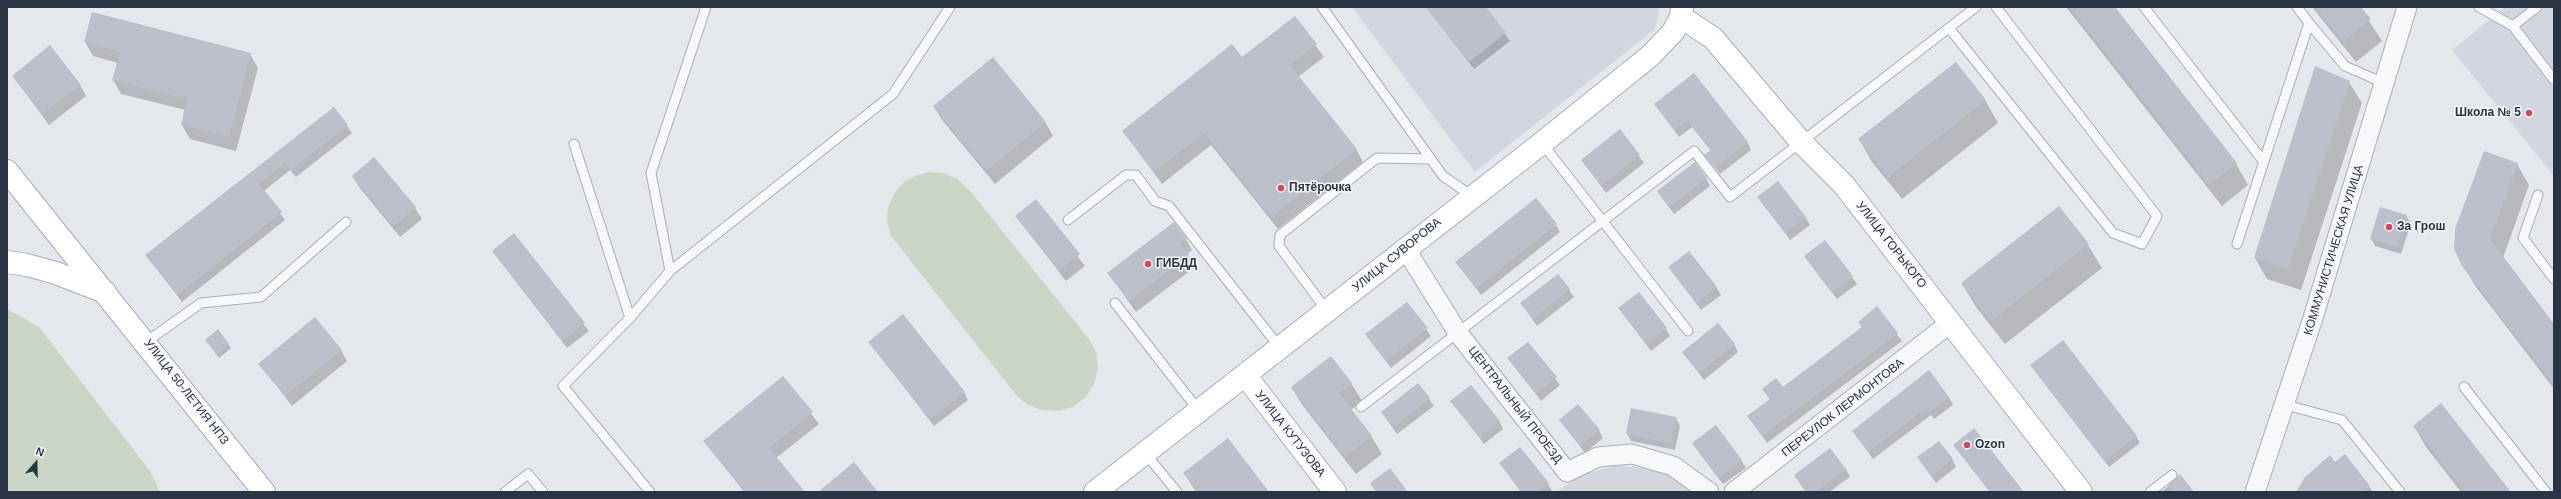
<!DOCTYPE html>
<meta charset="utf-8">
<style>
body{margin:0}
#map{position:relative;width:2561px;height:499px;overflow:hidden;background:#e4e7ec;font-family:Arial,sans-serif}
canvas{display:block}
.frame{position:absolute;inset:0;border:8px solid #2b3445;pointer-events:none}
.north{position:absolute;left:16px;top:443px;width:40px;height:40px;-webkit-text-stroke:3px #f4f6f9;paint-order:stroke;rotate:20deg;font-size:11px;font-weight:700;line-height:16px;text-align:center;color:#2b3445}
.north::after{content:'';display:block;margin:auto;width:14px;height:18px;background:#2b3445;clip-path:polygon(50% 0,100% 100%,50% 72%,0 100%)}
</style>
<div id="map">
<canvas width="2561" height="499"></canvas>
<div class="frame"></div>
<div class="north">N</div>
</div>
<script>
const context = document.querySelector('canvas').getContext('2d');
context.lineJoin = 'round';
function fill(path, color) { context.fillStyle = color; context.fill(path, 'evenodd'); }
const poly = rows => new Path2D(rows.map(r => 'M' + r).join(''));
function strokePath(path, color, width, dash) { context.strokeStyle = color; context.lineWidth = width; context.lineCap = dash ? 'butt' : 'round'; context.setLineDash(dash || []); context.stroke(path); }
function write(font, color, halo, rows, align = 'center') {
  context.font = font + ' Arial,sans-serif'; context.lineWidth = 3; context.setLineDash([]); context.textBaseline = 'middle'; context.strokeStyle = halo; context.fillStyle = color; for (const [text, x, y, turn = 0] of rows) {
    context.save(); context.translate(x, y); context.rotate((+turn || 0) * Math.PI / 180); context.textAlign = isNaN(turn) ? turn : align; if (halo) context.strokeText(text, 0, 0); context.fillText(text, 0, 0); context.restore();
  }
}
const built = poly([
 [1352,7,1660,7,1655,29,1475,172],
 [2505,7,2554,7,2554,176,2452,50],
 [1617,465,1661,470,1696,492,1556,492,1581,475]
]);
const green = poly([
 [929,172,944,173,958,180,970,191,1089,339,1096,352,1098,368,1094,384,1086,397,1073,407,1058,411,1042,410,1028,405,1017,396,891,236,887,222,888,207,894,194,903,183,915,176],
 [7,309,39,327,150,471,160,492,7,492]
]);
const shadow = poly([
 [1426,7,1485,7,1510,41,1474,69],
 [2066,7,2113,7,2236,164,2248,185,2222,206],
 [2312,7,2360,7,2382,41,2356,62],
 [92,13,250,54,258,68,236,151,190,139,182,125,186,110,121,94,113,80,118,63,93,56,85,42],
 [1295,18,1324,57,1298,77,1356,149,1363,162,1278,229,1211,145,1162,184,1123,131,1242,59],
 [993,59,1045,122,1053,136,995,184,942,120,934,107],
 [13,76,80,85,86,96,49,125],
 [2349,82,2362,103,2301,290,2267,279,2255,258],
 [1985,100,1998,123,1902,199,1872,162,1859,139],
 [1655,104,1747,142,1751,150,1720,174,1706,155,1711,151,1692,127,1679,137],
 [334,108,352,133,296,177,290,170,264,191,285,220,182,302,147,255],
 [1619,131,1644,163,1606,193,1582,160],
 [374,159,415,208,422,219,400,237,359,187,353,177],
 [2517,164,2529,185,2503,258,2554,325,2554,389,2476,287,2463,265],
 [1706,178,1710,186,1674,214,1658,192],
 [1758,197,1805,217,1810,225,1790,240],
 [1036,201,1085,266,1066,281,1016,216],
 [2406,216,2411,223,2401,254,2375,246,2371,238],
 [1556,225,1560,232,1481,295,1457,263],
 [514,235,589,331,567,348,493,251],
 [1186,239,1192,250,1187,254,1195,267,1136,312,1109,274],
 [1825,241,1857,284,1837,299,1805,257],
 [2088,245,2102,268,2005,344,1976,307,1962,284],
 [1669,267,1716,287,1721,295,1701,310],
 [1558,275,1574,297,1537,326,1522,304],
 [1406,303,1431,336,1391,368,1366,335],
 [1619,308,1666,329,1670,336,1651,351],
 [1877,308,1902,341,1767,443,1748,416,1770,400,1763,389,1782,388,1862,328,1859,322],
 [218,331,231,348,219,358,208,343],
 [869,342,964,392,968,400,934,426],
 [1528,343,1560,385,1541,401,1509,358],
 [1734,344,1738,352,1704,380,1683,353],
 [341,350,347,361,292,406,260,364],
 [2031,365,2136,436,2140,443,2109,467],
 [783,377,819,424,776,458,804,492,744,492,705,441],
 [1351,383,1362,401,1351,410,1371,436,1382,454,1356,474,1303,406,1292,388],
 [1418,384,1434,406,1397,434,1382,413],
 [1949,397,1953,405,1934,419,1931,415,1873,459,1853,431],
 [1452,401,1499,421,1503,429,1484,444],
 [1676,418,1680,426,1675,450,1631,441,1627,434],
 [1560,420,1599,431,1603,438,1585,453],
 [2414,426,2510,492,2461,492,2426,447],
 [1954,445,2023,492,1990,492],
 [1698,451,1741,460,1746,468,1723,484],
 [2345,455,2373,492,2298,492,2335,464],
 [1918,458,1952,459,1956,467,1936,483],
 [1501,464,1548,484,1552,491,1521,492],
 [1846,469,1850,477,1829,492,1806,492,1795,476],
 [1184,473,1268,492,1196,492],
 [2176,480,2193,492,2161,492]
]);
const building = poly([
 [1426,7,1486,7,1506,33,1469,62],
 [2070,7,2115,7,2237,163,2209,185],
 [2316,7,2361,7,2371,19,2343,41],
 [92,12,251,53,229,137,181,125,187,99,112,80,120,52,84,42],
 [1295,16,1317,44,1290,65,1357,149,1271,217,1204,133,1154,172,1122,131,1232,44,1242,57],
 [50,45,81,85,42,114,12,76],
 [993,57,1046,122,986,171,933,106],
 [1956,62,1986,100,1888,177,1858,139],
 [2315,66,2350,81,2288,269,2254,258],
 [1694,73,1748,142,1715,168,1704,155,1711,150,1687,120,1674,130,1654,104],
 [334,107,348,125,291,170,285,163,259,184,282,212,177,295,145,255],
 [1620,129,1640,155,1601,186,1581,160],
 [2484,151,2518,163,2490,239,2554,324,2554,385,2462,266,2454,249,2455,229],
 [374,157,416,207,394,226,352,176],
 [1695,162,1707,178,1669,207,1657,191],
 [1778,181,1806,217,1785,233,1757,197],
 [1536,198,1557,224,1476,288,1455,262],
 [1036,199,1080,254,1059,271,1015,216],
 [2059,206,2089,244,1991,321,1961,283],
 [2380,207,2407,215,2397,247,2370,239],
 [1174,222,1187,239,1180,244,1189,255,1129,301,1107,273],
 [514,233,585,323,562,341,492,251],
 [1825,240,1853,276,1832,293,1804,256],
 [1689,251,1717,287,1696,303,1668,267],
 [1558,274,1570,289,1533,319,1520,303],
 [1639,292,1667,328,1646,344,1618,308],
 [1407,302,1428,328,1386,361,1365,334],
 [1877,306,1898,333,1762,436,1747,416,1770,399,1762,389,1776,378,1783,387,1862,327,1858,322],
 [903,314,965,392,930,419,868,342],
 [315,317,342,350,285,396,258,364],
 [1718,323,1735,344,1699,373,1682,352],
 [218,329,229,344,217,355,205,340],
 [2063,340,2137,436,2104,461,2030,365],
 [1528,342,1557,377,1536,394,1507,358],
 [1331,356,1352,383,1339,393,1372,436,1345,457,1291,387],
 [1929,370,1949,397,1929,412,1926,408,1868,452,1852,431],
 [783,376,813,412,769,448,805,492,745,492,703,441],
 [1418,383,1430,398,1393,428,1381,412],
 [1471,385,1500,421,1479,437,1450,401],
 [2441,403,2511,492,2465,492,2413,426],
 [1578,404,1600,430,1580,446,1559,420],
 [1631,408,1676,417,1671,443,1626,434],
 [1716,425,1742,460,1718,478,1692,443],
 [1974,428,2024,492,1990,492,1953,445],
 [1228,438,1269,492,1198,492,1183,473],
 [1939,441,1953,459,1931,476,1917,457],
 [1520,447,1549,483,1537,492,1522,492,1499,463],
 [1830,448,1846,469,1816,492,1806,492,1794,475],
 [2345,454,2370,486,2363,492,2296,492,2305,477,2330,455,2335,462],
 [854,462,878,492,818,492],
 [1390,468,1408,492,1376,492,1370,483],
 [2180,474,2194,492,2174,492,2168,485]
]);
const lane = poly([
 [1322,7,1443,176,1472,196],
 [2144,7,2264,162],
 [2297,7,2309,23],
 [2479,7,2513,26,2554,80],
 [2513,26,2537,7],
 [1949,28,2113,233,2142,244,2157,216,1996,7],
 [1542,143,1688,331],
 [574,144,630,318],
 [2538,195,2523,238,2554,279],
 [1068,220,1126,175,1136,175,1155,201,1169,206,1280,348],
 [2237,244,2309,23,2345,66,2386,84],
 [670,271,651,173,706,7],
 [1115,303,1199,411],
 [1327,311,1279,246,1280,235,1377,158,1431,159],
 [146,342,201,303,261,297,346,222],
 [2464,387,2546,492],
 [2286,405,2342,420,2400,492],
 [1361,407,1694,151,1730,197,1976,7],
 [1145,453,1177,492],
 [505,492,528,474,543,492],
 [650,492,563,386,630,318,670,271,893,94,950,7],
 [2150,492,2172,475]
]);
const street = poly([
 [1405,248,1458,333,1567,472,1598,457,1632,454,1673,466,1709,492],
 [1734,492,1950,323],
 [2255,492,2313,318,2407,7]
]);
const secondary = poly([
 [1681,17,1713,38,1801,142,1844,185,2081,492],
 [7,171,264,492],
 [7,262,27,265,56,273,105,292],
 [1245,375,1335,492],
 [1095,492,1542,143,1650,56,1673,32,1681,17,1682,7]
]);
const markers = [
 [2529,113,4,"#d1495b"],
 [1281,188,4,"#d1495b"],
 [2389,227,4,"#d1495b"],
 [1148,264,4,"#d1495b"],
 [1967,445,4,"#d1495b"]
];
const poiNames = [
 ["Школа № 5",2521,113,"right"],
 ["Пятёрочка",1289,188],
 ["За Грош",2397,227],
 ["ГИБДД",1156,264],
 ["Ozon",1975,445]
];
const streetNames = [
 ["УЛИЦА ГОРЬКОГО",1891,245,52],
 ["КОММУНИСТИЧЕСКАЯ УЛИЦА",2334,250,-73],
 ["УЛИЦА СУВОРОВА",1397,255,-39],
 ["УЛИЦА 50-ЛЕТИЯ НПЗ",186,392,52],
 ["ЦЕНТРАЛЬНЫЙ ПРОЕЗД",1515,405,52],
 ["ПЕРЕУЛОК ЛЕРМОНТОВА",1843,408,-38],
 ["УЛИЦА КУТУЗОВА",1290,434,52]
];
fill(built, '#d2d6de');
fill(green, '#c9d6c5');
fill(shadow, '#0003');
fill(building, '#bbc0ca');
strokePath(lane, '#a9aeb7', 11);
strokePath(street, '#a9aeb7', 21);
strokePath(secondary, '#a9aeb7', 24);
strokePath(lane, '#f7f8fa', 9);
strokePath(street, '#f7f8fa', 19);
strokePath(secondary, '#fff', 22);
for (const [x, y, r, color] of markers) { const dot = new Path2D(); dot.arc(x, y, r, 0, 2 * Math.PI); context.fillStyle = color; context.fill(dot); strokePath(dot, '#f4f6f9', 1.5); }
write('bold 12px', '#2b3445', '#f4f6f9', poiNames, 'left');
write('12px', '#2b3445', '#f4f6f9', streetNames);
</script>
